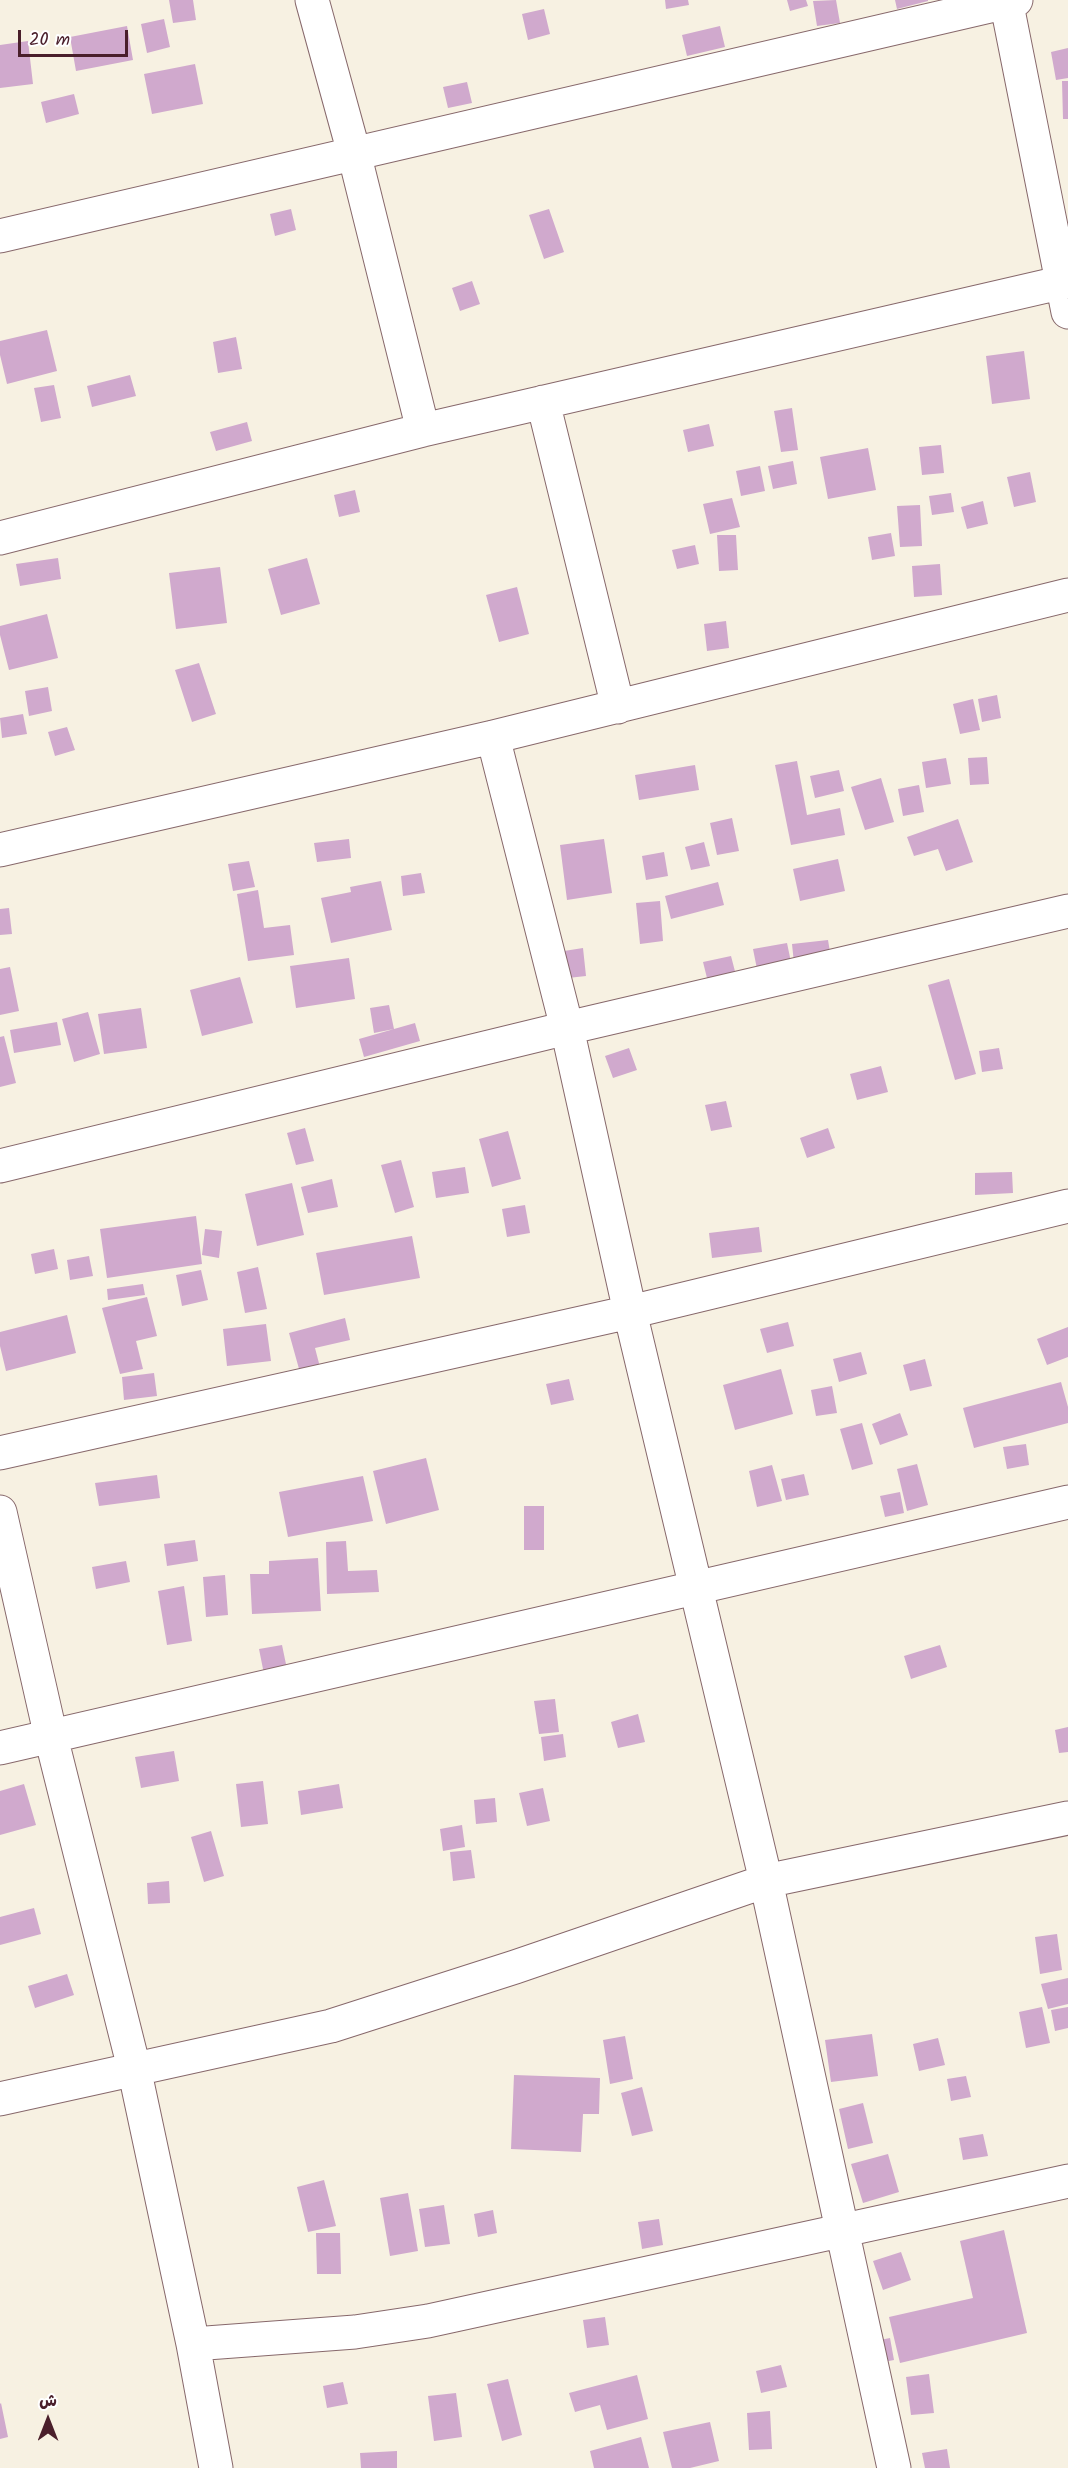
<!DOCTYPE html>
<meta charset="utf-8">
<style>
body{margin:0}
#map{position:relative;width:1068px;height:2468px;overflow:hidden;background:#f7f1e2;font-family:Kalam,"Playpen Sans Arabic",sans-serif}
canvas{display:block}
.north{position:absolute;left:18px;top:2390px;width:60px;height:60px;-webkit-text-stroke:4px #fff;paint-order:stroke;rotate:0deg;font-size:16px;font-weight:700;line-height:24px;text-align:center;color:#4a1f2b}
.north::after{content:'';display:block;margin:auto;width:21px;height:27px;background:#4a1f2b;clip-path:polygon(50% 0,100% 100%,50% 72%,0 100%)}
.scale{position:absolute;left:18px;top:30px;width:110px;height:27px;box-sizing:border-box;border:3px solid #4a1f2b;border-top:0;padding-left:8px;font-size:18px;line-height:21px;white-space:nowrap;color:#4a1f2b;-webkit-text-stroke:4px #fff;paint-order:stroke}
</style>
<div id="map">
<canvas width="1068" height="2468"></canvas>
<div class="north">ش</div>
<div class="scale">20 m</div>
</div>
<script>
const context = document.querySelector('canvas').getContext('2d');
context.lineJoin = 'round';
function fill(path, color) { context.fillStyle = color; context.fill(path, 'evenodd'); }
const poly = rows => new Path2D(rows.map(r => 'M' + r).join(''));
function strokePath(path, color, width, dash) { context.strokeStyle = color; context.lineWidth = width; context.lineCap = dash ? 'butt' : 'round'; context.setLineDash(dash || []); context.stroke(path); }
const building = poly([
 [169,0,193,0,196,20,173,23],
 [665,0,688,0,689,5,666,9],
 [787,0,806,0,808,6,790,11],
 [836,0,840,23,817,26,813,1],
 [895,0,928,0,928,1,897,9],
 [544,9,550,34,528,40,522,14],
 [164,19,170,47,147,53,141,24],
 [127,26,133,60,76,71,70,37],
 [720,26,725,47,687,56,682,35],
 [28,41,33,84,0,88,0,45],
 [1068,48,1068,78,1056,80,1051,52],
 [195,64,203,104,152,114,144,74],
 [1062,81,1068,81,1068,119,1063,119],
 [467,82,472,103,448,108,443,87],
 [74,94,79,114,46,123,41,102],
 [291,209,296,230,275,236,270,214],
 [549,209,564,252,544,259,529,215],
 [472,281,480,304,460,311,452,288],
 [47,330,57,371,7,384,0,355,0,341],
 [236,337,242,369,218,373,213,342],
 [1024,351,1030,399,992,404,986,356],
 [130,375,136,396,92,407,87,386],
 [54,385,61,418,41,422,34,388],
 [792,408,798,450,781,452,774,411],
 [247,422,252,441,216,451,210,432],
 [709,424,714,446,688,452,683,430],
 [941,445,944,473,922,475,919,447],
 [868,448,876,490,828,499,820,457],
 [793,461,797,484,773,489,768,466],
 [760,466,765,491,741,496,736,471],
 [1030,472,1036,502,1014,507,1007,477],
 [355,490,360,512,339,517,334,495],
 [951,493,954,512,932,515,929,496],
 [732,498,740,527,710,534,703,504],
 [983,501,988,524,967,529,961,507],
 [920,505,922,546,900,547,897,506],
 [891,533,895,556,872,560,868,537],
 [717,535,736,535,738,570,719,571],
 [695,545,699,564,677,569,672,550],
 [58,558,61,579,20,586,16,564],
 [307,558,320,604,281,615,268,569],
 [940,564,942,595,914,597,912,566],
 [220,567,227,623,176,629,169,573],
 [517,587,529,634,499,642,486,595],
 [47,614,58,658,9,670,0,635,0,626],
 [726,621,729,648,707,651,704,624],
 [199,663,216,714,192,722,175,670],
 [48,687,52,711,29,716,25,691],
 [997,695,1001,718,982,722,978,699],
 [973,699,980,730,960,734,953,704],
 [23,714,27,734,2,738,0,718],
 [67,727,75,750,55,756,48,732],
 [987,757,989,784,970,785,968,758],
 [946,758,951,784,926,788,922,762],
 [797,761,807,815,840,808,845,835,791,845,775,765],
 [695,765,699,790,639,800,635,775],
 [839,770,844,791,815,798,810,776],
 [881,778,894,822,865,830,851,787],
 [919,785,924,812,903,816,898,789],
 [732,818,739,851,717,855,710,823],
 [958,819,973,862,946,871,938,849,914,856,907,837],
 [349,839,351,858,317,862,314,843],
 [604,839,612,893,567,900,560,845],
 [704,842,710,866,691,870,685,847],
 [664,852,668,876,646,880,642,856],
 [838,859,845,891,800,901,793,869],
 [249,861,255,887,233,891,228,864],
 [421,873,425,893,403,896,401,876],
 [381,881,392,930,331,943,321,898,351,892,350,887],
 [718,882,724,905,671,919,665,896],
 [258,890,264,928,290,925,294,955,248,961,237,894],
 [660,901,663,941,640,944,636,903],
 [9,908,12,934,0,935,0,909],
 [828,940,831,958,794,963,792,944],
 [787,943,792,967,758,974,753,949],
 [583,948,586,976,568,978,564,951],
 [731,956,737,979,709,986,703,962],
 [349,958,355,999,296,1008,290,966],
 [10,967,19,1011,0,1015,0,969],
 [240,977,253,1023,202,1036,190,990],
 [949,979,976,1074,955,1080,928,985],
 [389,1005,394,1029,374,1033,370,1008],
 [141,1008,147,1048,104,1054,98,1014],
 [88,1012,100,1054,74,1062,62,1019],
 [57,1022,61,1045,14,1053,10,1030],
 [415,1023,420,1041,364,1057,359,1039],
 [4,1036,16,1083,0,1087,0,1037],
 [629,1048,637,1070,613,1078,605,1056],
 [999,1048,1003,1069,982,1072,979,1051],
 [881,1066,888,1092,857,1100,850,1074],
 [726,1101,732,1127,711,1131,705,1105],
 [305,1128,314,1161,296,1165,287,1133],
 [828,1128,835,1148,807,1158,800,1138],
 [508,1131,521,1179,492,1187,479,1139],
 [401,1160,414,1207,395,1213,381,1165],
 [465,1167,469,1193,436,1198,432,1172],
 [1012,1172,1013,1193,975,1195,975,1173],
 [332,1179,338,1207,308,1213,301,1187],
 [292,1183,304,1235,257,1246,245,1194],
 [525,1205,530,1233,507,1237,502,1209],
 [196,1216,202,1264,107,1278,100,1229],
 [759,1227,762,1252,712,1258,709,1233],
 [205,1229,222,1231,219,1258,202,1255],
 [412,1236,420,1278,324,1295,316,1253],
 [54,1249,58,1269,35,1274,31,1254],
 [89,1256,93,1276,70,1280,67,1260],
 [258,1267,267,1309,245,1313,237,1272],
 [201,1270,208,1300,182,1306,176,1275],
 [143,1284,145,1295,108,1300,107,1289],
 [147,1297,157,1336,136,1341,143,1369,120,1374,102,1308],
 [67,1315,76,1353,6,1371,0,1346,0,1332],
 [345,1318,350,1340,315,1348,321,1371,301,1376,289,1333],
 [788,1322,794,1346,767,1353,760,1329],
 [266,1324,271,1361,227,1366,223,1329],
 [1068,1327,1068,1357,1047,1365,1037,1339],
 [861,1352,867,1374,839,1382,833,1359],
 [925,1359,932,1386,910,1391,903,1365],
 [781,1369,793,1414,735,1430,723,1385],
 [154,1373,157,1396,124,1400,122,1377],
 [569,1379,574,1400,551,1405,546,1384],
 [1061,1382,1068,1407,1068,1423,974,1448,963,1408],
 [832,1386,837,1413,816,1416,811,1390],
 [900,1413,908,1435,880,1445,872,1424],
 [862,1423,873,1464,852,1470,840,1429],
 [1026,1444,1029,1465,1007,1469,1003,1447],
 [426,1458,439,1510,386,1524,373,1471],
 [917,1464,928,1505,907,1511,897,1469],
 [772,1465,782,1501,757,1507,749,1471],
 [804,1474,809,1495,786,1500,781,1479],
 [157,1475,160,1498,99,1506,95,1483],
 [363,1476,373,1521,288,1537,279,1492],
 [900,1492,904,1513,885,1517,880,1496],
 [524,1506,544,1506,544,1550,524,1550],
 [195,1540,198,1561,167,1566,164,1544],
 [346,1541,348,1571,377,1570,379,1592,327,1594,326,1542],
 [318,1558,321,1611,252,1614,250,1574,269,1574,269,1561],
 [126,1561,130,1582,96,1589,92,1567],
 [225,1575,228,1615,206,1617,203,1577],
 [184,1586,192,1641,167,1645,158,1591],
 [282,1645,287,1669,264,1674,259,1649],
 [940,1645,947,1667,911,1679,904,1656],
 [555,1699,559,1732,539,1734,534,1701],
 [638,1714,645,1742,618,1748,611,1722],
 [1068,1727,1068,1752,1059,1753,1055,1730],
 [563,1734,566,1757,544,1761,541,1737],
 [174,1751,179,1781,141,1788,135,1757],
 [263,1781,268,1824,241,1827,236,1784],
 [24,1784,36,1825,0,1835,0,1791],
 [339,1784,343,1808,301,1815,298,1791],
 [543,1788,550,1821,527,1826,519,1793],
 [495,1798,497,1822,476,1824,474,1800],
 [462,1825,465,1847,443,1851,440,1829],
 [211,1831,224,1876,204,1882,191,1837],
 [471,1850,475,1878,453,1881,450,1852],
 [169,1881,170,1903,148,1904,147,1883],
 [34,1908,41,1934,0,1945,0,1917],
 [1057,1934,1062,1970,1040,1974,1035,1937],
 [67,1974,74,1995,35,2008,28,1986],
 [1068,1978,1068,2004,1048,2009,1041,1984],
 [1042,2007,1050,2043,1026,2048,1019,2012],
 [1068,2007,1068,2028,1055,2031,1051,2010],
 [872,2034,878,2076,831,2082,825,2040],
 [625,2036,633,2079,610,2084,603,2040],
 [938,2038,945,2065,919,2071,913,2044],
 [514,2075,600,2078,599,2114,583,2114,581,2152,511,2149],
 [966,2076,971,2097,951,2101,947,2079],
 [642,2087,653,2131,632,2136,621,2093],
 [863,2103,873,2143,848,2149,839,2109],
 [983,2134,988,2156,963,2160,959,2138],
 [888,2154,899,2192,863,2203,851,2164],
 [324,2180,336,2226,308,2232,297,2187],
 [408,2193,418,2251,390,2256,380,2198],
 [444,2205,450,2244,425,2247,419,2209],
 [493,2210,497,2233,478,2237,474,2214],
 [659,2219,663,2245,642,2249,638,2222],
 [1004,2230,1027,2333,900,2363,889,2317,973,2298,960,2241],
 [316,2233,340,2233,341,2274,317,2274],
 [901,2252,911,2280,883,2290,873,2261],
 [605,2317,609,2345,587,2348,583,2320],
 [890,2338,894,2360,869,2365,865,2343],
 [781,2365,787,2387,761,2393,756,2371],
 [929,2374,934,2413,911,2415,906,2377],
 [637,2375,648,2419,607,2430,600,2405,575,2412,569,2393],
 [508,2379,522,2435,502,2441,487,2384],
 [343,2382,348,2404,327,2408,323,2386],
 [456,2393,462,2437,434,2441,428,2396],
 [1,2403,8,2437,0,2439,0,2404],
 [770,2411,772,2449,749,2450,747,2413],
 [710,2422,719,2461,690,2468,672,2468,663,2432],
 [641,2437,649,2468,594,2468,590,2451],
 [947,2449,950,2468,925,2468,922,2453],
 [397,2451,397,2468,361,2468,360,2453]
]);
const minor = poly([
 [312,0,354,153,423,430],
 [1006,0,1068,312],
 [0,236,1016,0],
 [543,402,618,707],
 [0,538,423,430,1068,281],
 [493,737,567,1028,630,1312,766,1881,894,2468],
 [0,850,493,737,1068,595],
 [0,1166,567,1028,1068,911],
 [0,1453,630,1312,1068,1206],
 [0,1512,51,1737,134,2068,193,2344,216,2468],
 [0,1748,1068,1502],
 [0,2099,331,2026,515,1967,766,1881,1068,1818],
 [193,2344,355,2332,428,2321,1068,2181]
]);
fill(building, '#d0a9cd');
strokePath(minor, '#87686b', 35);
strokePath(minor, '#fff', 33);
</script>
